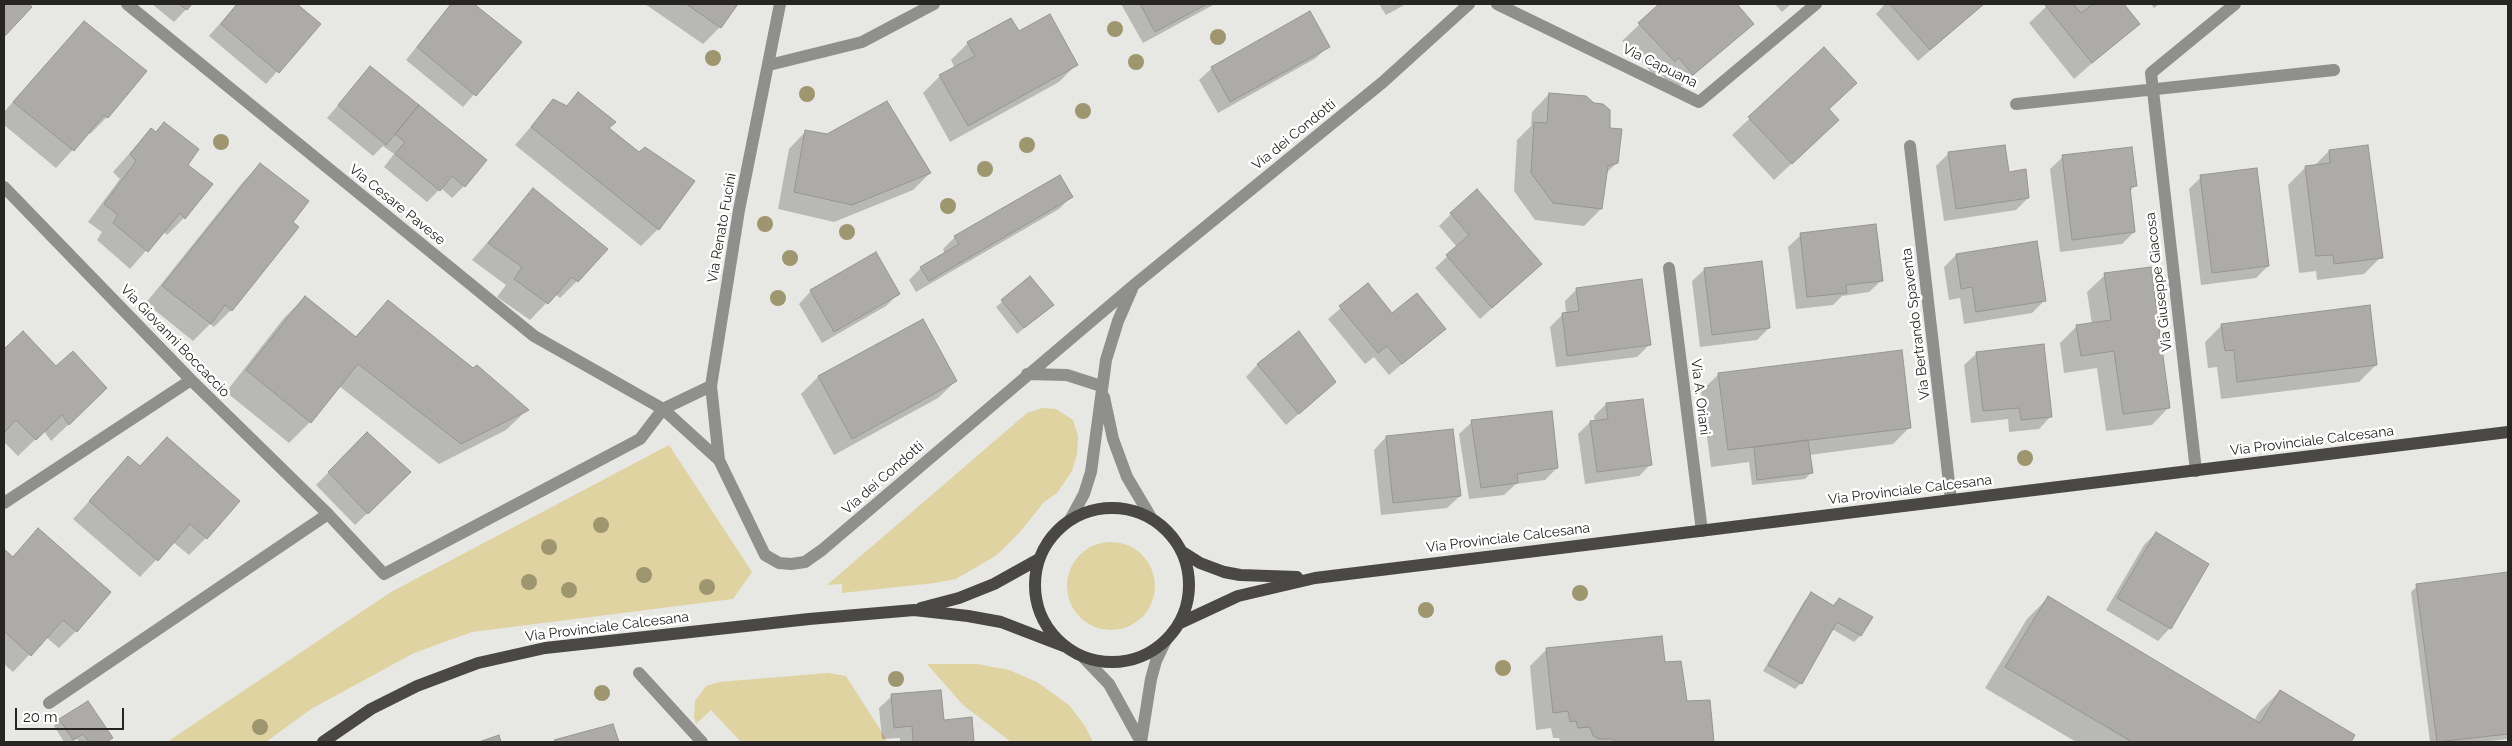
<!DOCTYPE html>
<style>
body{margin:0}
#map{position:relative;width:2512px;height:746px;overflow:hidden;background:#e7e7e3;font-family:Raleway,sans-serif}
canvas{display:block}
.frame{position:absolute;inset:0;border:5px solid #262524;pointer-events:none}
.scale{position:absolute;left:15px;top:708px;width:109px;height:22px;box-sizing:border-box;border:2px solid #262524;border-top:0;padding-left:6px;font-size:15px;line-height:18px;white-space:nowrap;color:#262524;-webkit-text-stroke:4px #fff;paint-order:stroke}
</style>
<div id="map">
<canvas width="2512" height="746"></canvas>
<div class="frame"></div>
<div class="scale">20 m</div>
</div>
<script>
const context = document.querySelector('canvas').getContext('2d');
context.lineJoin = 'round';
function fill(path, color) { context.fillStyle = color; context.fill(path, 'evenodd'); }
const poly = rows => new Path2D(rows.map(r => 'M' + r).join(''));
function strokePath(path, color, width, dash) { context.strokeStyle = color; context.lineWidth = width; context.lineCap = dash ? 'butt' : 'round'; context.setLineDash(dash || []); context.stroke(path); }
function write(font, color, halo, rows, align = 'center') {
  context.font = font + ' Raleway,sans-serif'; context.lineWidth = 5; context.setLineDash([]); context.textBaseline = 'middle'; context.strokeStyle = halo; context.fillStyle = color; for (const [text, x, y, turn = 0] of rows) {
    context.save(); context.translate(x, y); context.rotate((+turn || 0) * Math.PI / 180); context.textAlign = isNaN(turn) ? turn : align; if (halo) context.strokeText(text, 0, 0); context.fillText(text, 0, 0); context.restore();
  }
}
const green = poly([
 [1042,408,1056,409,1073,420,1078,436,1077,454,1072,471,1057,493,1044,502,1020,532,997,555,956,579,935,583,842,593,842,584,827,585,1027,413],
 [669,445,752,572,733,599,472,632,414,653,311,709,266,742,167,742,391,592],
 '1067 586a44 44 0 1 1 88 0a44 44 0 1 1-88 0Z',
 [927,664,977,664,1009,670,1037,682,1069,705,1085,726,1093,742,1011,742,963,705],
 [828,673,846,676,888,742,741,742,711,710,696,724,694,717,695,701,706,686,719,682]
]);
const shadow = poly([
 [4,4,27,4,31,7,4,35],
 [152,4,191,4,174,22],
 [237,4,295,4,319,24,266,84,209,36],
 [451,4,472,4,520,42,463,107,406,60],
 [645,4,736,4,720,27,703,44],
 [1121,4,1215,4,1143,43],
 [1379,4,1406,4,1386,15],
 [1661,4,1735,4,1752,24,1675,91,1661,74,1657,78,1622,41],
 [1775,4,1791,4,1782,12],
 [1885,4,1983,4,1918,61,1876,14],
 [2049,4,2122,4,2138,23,2074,79,2029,23],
 [2151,4,2159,4,2154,8],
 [1310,13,1328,46,1316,58,1218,113,1199,80,1212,68],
 [84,22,107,117,90,134,88,133,56,168,4,125,4,112],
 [1018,33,1076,65,1059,82,950,142,923,93,940,76,955,68,951,60,968,43],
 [1824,49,1855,83,1828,110,1820,137,1774,180,1732,135],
 [370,68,464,186,452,198,441,188,427,202,384,167,394,154,383,146,373,156,327,118],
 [578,94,608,128,658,229,641,246,515,145,553,101,565,107],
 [1549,94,1609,129,1617,163,1605,174,1601,209,1584,226,1535,220,1514,191,1517,140,1531,126,1532,112],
 [164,124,186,165,211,185,184,218,167,235,163,231,130,269,97,240,102,232,88,222,120,179,113,172,151,129,155,132],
 [806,131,930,173,913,190,834,222,778,209,789,149],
 [2329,151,2381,257,2364,274,2317,280,2316,271,2299,273,2288,185,2305,168,2314,166],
 [1948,154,2008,173,2028,198,2016,210,1944,221,1936,166],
 [2063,157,2135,186,2129,192,2134,232,2122,244,2060,252,2050,169],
 [260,164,231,310,214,327,210,324,193,341,146,303,243,182],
 [2201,177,2268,266,2256,278,2201,285,2189,189],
 [533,190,577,281,560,298,555,294,530,320,497,297,506,285,472,260],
 [1071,197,1059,209,916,292,909,280,921,268,945,254,943,249,955,237],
 [1451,214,1541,264,1480,319,1435,268,1457,247,1439,226],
 [1801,235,1882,280,1869,292,1842,296,1833,305,1796,309,1788,247],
 [1956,255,2044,301,2032,313,1964,324,1960,298,1949,300,1944,267],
 [1705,269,1769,328,1757,340,1700,347,1692,281],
 [2105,275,2169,407,2152,425,2106,431,2097,368,2064,373,2060,343,2077,326,2092,324,2087,292],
 [1030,278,1046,311,1017,334,996,307],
 [1368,285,1392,314,1444,329,1389,375,1374,357,1365,364,1328,319],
 [1577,289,1650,344,1637,357,1556,367,1550,327,1562,315,1566,314,1565,301],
 [811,291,898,294,886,306,822,343,799,304],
 [305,297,355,337,388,302,527,410,506,430,439,464,339,386,310,422,289,443,226,392,284,318],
 [922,320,956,381,938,398,834,455,801,394,818,377],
 [2222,325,2376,365,2359,382,2221,399,2217,367,2208,368,2205,342],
 [23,333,89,405,51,441,44,431,18,456,4,442,4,351],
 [1977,353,2051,416,2039,429,2009,432,2008,419,1971,423,1964,365],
 [1258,364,1335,382,1286,425,1246,377],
 [1719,374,1910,427,1893,444,1809,455,1811,473,1805,479,1752,485,1749,462,1711,467,1701,391],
 [1606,404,1651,464,1639,476,1585,484,1578,434,1590,422,1595,422,1594,416],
 [1472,422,1557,468,1545,480,1516,484,1504,495,1469,499,1459,434],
 [367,434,410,472,355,525,316,485],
 [1386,437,1460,496,1447,508,1381,515,1374,450],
 [167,438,206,538,189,555,173,542,140,577,73,519,128,458,139,467],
 [38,530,76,631,59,648,46,637,13,672,4,664,4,550,12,557],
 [2156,533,2208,564,2170,628,2158,641,2106,610,2144,545],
 [2508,573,2508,739,2482,742,2430,742,2411,592,2417,586],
 [1811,594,1832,606,1839,599,1860,636,1854,642,1832,629,1801,683,1795,689,1763,671,1805,600],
 [2048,598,2254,721,2259,712,2280,691,2354,735,2350,742,2076,742,1985,688,2027,619],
 [1547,649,1664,664,1686,702,1709,701,1713,742,1560,742,1559,738,1553,738,1551,728,1536,730,1530,666],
 [892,696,942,721,971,719,972,742,900,742,900,738,882,739,879,708],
 [60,720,111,738,107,742,79,742,77,739,72,742,64,742,54,726],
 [612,725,617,742,554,742,555,742]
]);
const building = poly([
 [4,4,29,4,32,7,4,37,4,4],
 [179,4,192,4,187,10,179,4],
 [237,4,297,4,321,24,279,73,221,24,237,4],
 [451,4,474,4,522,42,476,96,417,47,451,4],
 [686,4,738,4,721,28,686,4],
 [1140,4,1207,4,1155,32,1140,4],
 [1659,4,1737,4,1754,24,1693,75,1679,58,1675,62,1638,23,1659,4],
 [1890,4,1984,4,1930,50,1890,4],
 [2047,4,2073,4,2081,13,2093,4,2124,4,2140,24,2092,63,2045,5,2047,4],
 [1310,11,1330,47,1230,102,1211,67,1310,11],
 [1050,14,1078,65,968,126,939,75,975,56,967,42,1011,18,1019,31,1050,14],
 [84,21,147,71,108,118,104,115,74,151,13,102,84,21],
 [1824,47,1857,83,1829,109,1839,120,1792,164,1748,117,1824,47],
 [370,66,419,105,386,145,338,105,370,66],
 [578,92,616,122,609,128,639,152,645,147,695,181,659,230,531,127,553,99,567,106,578,92],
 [1549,93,1586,96,1594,103,1603,104,1610,110,1610,128,1622,129,1618,163,1608,166,1602,209,1553,203,1531,173,1534,122,1547,123,1549,93],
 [887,101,931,173,852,205,794,192,805,130,827,134,887,101],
 [419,105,487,160,465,187,452,176,440,191,395,154,405,142,395,134,419,105],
 [164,122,199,149,188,165,213,184,185,219,180,213,148,252,113,223,118,215,104,204,136,161,130,154,151,128,156,132,164,122],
 [2005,145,2009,172,2026,169,2029,198,1956,209,1948,152,2005,145],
 [2368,145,2383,258,2334,264,2333,255,2316,256,2305,166,2330,163,2329,150,2368,145],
 [2132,147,2137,186,2130,187,2135,232,2072,240,2062,155,2132,147],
 [260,163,309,201,293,222,299,227,232,311,225,305,211,324,162,286,260,163],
 [2257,168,2269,266,2212,273,2200,175,2257,168],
 [1060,175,1073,197,929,281,920,267,959,244,954,236,1060,175],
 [533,188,608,249,578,282,572,277,548,304,514,279,522,267,488,243,533,188],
 [1477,189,1542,264,1492,308,1446,255,1469,235,1450,213,1477,189],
 [1876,224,1883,281,1846,285,1847,293,1807,297,1800,233,1876,224],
 [2037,241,2046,301,1976,312,1972,287,1961,289,1956,254,2037,241],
 [876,252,900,294,834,332,810,290,876,252],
 [1762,261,1770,328,1712,335,1704,268,1762,261],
 [2151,267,2170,408,2123,414,2114,351,2081,356,2076,325,2111,320,2104,273,2151,267],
 [1030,276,1054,305,1024,328,1001,300,1030,276],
 [1642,279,1651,345,1567,356,1562,313,1579,311,1576,288,1642,279],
 [1368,283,1392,313,1417,293,1446,329,1402,364,1387,346,1378,353,1339,306,1368,283],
 [305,296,356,337,388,300,473,368,477,365,529,410,461,444,358,364,311,423,246,370,305,296],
 [2370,305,2377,365,2237,382,2234,350,2225,351,2221,324,2370,305],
 [923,319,957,381,852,439,818,376,923,319],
 [23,331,56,366,73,351,107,388,69,425,62,415,36,440,16,420,4,433,4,349,23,331],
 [1299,331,1336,382,1299,414,1257,364,1299,331],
 [2044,344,2052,417,2021,420,2019,408,1983,411,1976,352,2044,344],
 [1902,350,1911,428,1728,450,1718,373,1902,350],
 [1643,399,1652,465,1597,472,1590,421,1608,419,1606,403,1643,399],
 [1552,411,1558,468,1517,474,1518,483,1481,488,1471,420,1552,411],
 [1453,429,1461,496,1393,503,1386,436,1453,429],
 [367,432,411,472,368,514,328,472,367,432],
 [167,437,240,501,207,539,190,524,158,561,89,501,128,456,140,466,167,437],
 [1808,440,1813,473,1757,480,1754,447,1808,440],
 [38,528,111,592,77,632,63,620,31,656,4,631,4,549,13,557,38,528],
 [2156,532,2209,564,2171,629,2117,598,2156,532],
 [2508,572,2508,734,2437,742,2416,584,2508,572],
 [1811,592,1834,606,1839,598,1873,617,1861,636,1837,622,1802,684,1768,665,1811,592],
 [2048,596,2260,723,2280,690,2355,735,2351,742,2132,742,2005,667,2048,596],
 [1662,636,1665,662,1681,661,1687,701,1710,700,1714,742,1614,742,1614,739,1599,739,1593,736,1590,727,1578,728,1576,721,1570,722,1568,711,1553,713,1546,648,1662,636],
 [941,690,944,720,972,717,974,742,913,742,912,726,894,728,891,694,941,690],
 [88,701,113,738,106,742,89,742,83,734,73,740,59,719,88,701],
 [613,724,619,742,555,742,554,740,613,724],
 [499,735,501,742,479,742,499,735]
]);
const minor = poly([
 [127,4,534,336,663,409,719,460],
 [780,4,739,210,711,386,719,460,765,555,779,563,791,564,805,562,822,550,1134,285,1383,82,1469,4],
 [1497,4,1699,102,1816,4],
 [769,65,862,42,934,4],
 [2016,104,2334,70],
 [1910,146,1951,500],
 [4,187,191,380,328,514,384,574,640,439,663,409,711,386],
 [1669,268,1702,531],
 [1027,374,1067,375,1101,386],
 [1104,397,1113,439,1127,477,1152,519],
 [2196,471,2151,73,2235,4],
 [4,503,191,380],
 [1070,520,1084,494,1091,472,1106,360,1118,321,1132,289],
 [1084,658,1109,684,1141,742],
 [639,673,702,742],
 [49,703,328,514],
 [1141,742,1151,679,1156,661,1166,640]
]);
const major = poly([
 '1035 585a77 77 0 1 1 154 0a77 77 0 1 1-154 0Z',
 [1181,551,1200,563,1224,572,1240,575,1297,577],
 [921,608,959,598,994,584,1039,559],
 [1180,623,1238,596,1315,578,2508,432],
 [323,742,371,709,417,686,478,663,545,648,809,619,914,610,968,616,1001,622,1066,647]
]);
const trees = [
 [1115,29],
 [1218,37],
 [713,58],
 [1136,62],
 [807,94],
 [1083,111],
 [221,142],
 [1027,145],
 [985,169],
 [948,206],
 [765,224],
 [847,232],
 [790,258],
 [778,298],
 [2025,458],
 [601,525],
 [549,547],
 [644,575],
 [529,582],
 [707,587],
 [569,590],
 [1580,593],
 [1426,610],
 [1503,668],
 [896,679],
 [602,693],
 [260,727]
];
const streetNames = [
 ["Via Capuana",1660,66,26],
 ["Via dei Condotti",1294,135,-39],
 ["Via Cesare Pavese",397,205,39],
 ["Via Renato Fucini",722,228,-80],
 ["Via Giuseppe Giacosa",2159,282,-97],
 ["Via Bertrando Spaventa",1916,324,-97],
 ["Via Giovanni Boccaccio",175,341,46],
 ["Via A. Oriani",1700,397,83],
 ["Via Provinciale Calcesana",2312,441,-7],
 ["Via dei Condotti",883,478,-41],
 ["Via Provinciale Calcesana",1910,490,-7],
 ["Via Provinciale Calcesana",1508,538,-7],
 ["Via Provinciale Calcesana",607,627,-7]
];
fill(green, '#dfd3a2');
fill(shadow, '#0003');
fill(building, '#acaba8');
strokePath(building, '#959592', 1);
strokePath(minor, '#8f8f8d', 12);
strokePath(major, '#494846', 12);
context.fillStyle = '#9e966f';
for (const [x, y] of trees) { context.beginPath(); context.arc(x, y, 8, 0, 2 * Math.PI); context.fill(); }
write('14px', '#262524', '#fff', streetNames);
</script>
